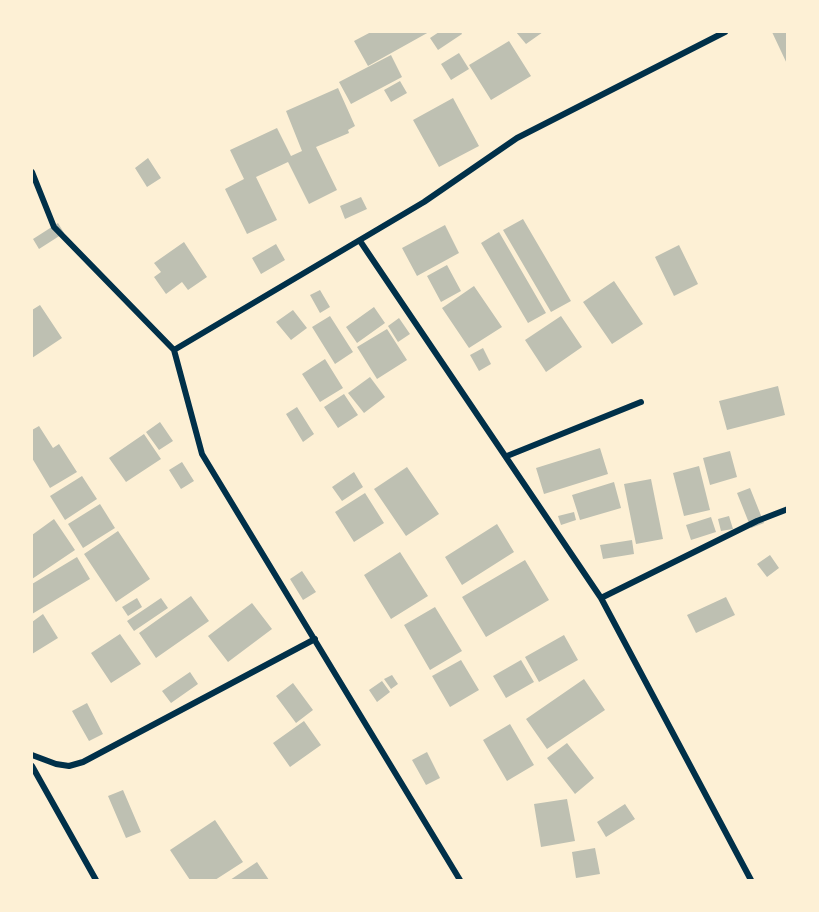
<!DOCTYPE html>
<style>
body{margin:0}
#map{position:relative;width:819px;height:912px;overflow:hidden;background:#fdf0d5;font-family:Karla,sans-serif}
canvas{display:block}
.frame{position:absolute;inset:0;border:33px solid #fdf0d5;pointer-events:none}
</style>
<div id="map">
<canvas width="819" height="912"></canvas>
<div class="frame"></div>
</div>
<script>
const context = document.querySelector('canvas').getContext('2d');
context.lineJoin = 'round';
function fill(path, color) { context.fillStyle = color; context.fill(path, 'evenodd'); }
const poly = rows => new Path2D(rows.map(r => 'M' + r).join(''));
function strokePath(path, color, width, dash) { context.strokeStyle = color; context.lineWidth = width; context.lineCap = dash ? 'butt' : 'round'; context.setLineDash(dash || []); context.stroke(path); }
const building = poly([
 [371,32,429,32,368,66,354,41],
 [439,32,461,32,462,34,438,50,430,38],
 [516,32,543,32,526,44],
 [772,32,788,32,788,66],
 [509,41,531,76,491,100,469,65],
 [459,53,469,69,451,80,441,64],
 [391,55,402,77,351,104,339,82],
 [400,81,407,93,391,102,384,90],
 [338,88,355,126,348,130,349,133,316,147,337,190,309,204,288,162,256,177,277,220,247,234,225,189,244,179,230,150,277,128,291,156,302,151,286,111],
 [453,98,479,146,439,167,413,120],
 [148,158,161,178,147,187,135,168],
 [361,197,367,209,345,219,340,206],
 [523,219,571,301,551,312,503,230],
 [58,223,64,233,39,249,33,239],
 [445,225,459,253,417,276,402,248],
 [499,232,546,313,528,323,481,243],
 [184,242,207,277,188,290,182,282,166,294,154,277,161,272,154,263],
 [276,244,285,260,261,274,252,258],
 [679,245,698,284,674,296,655,257],
 [447,265,461,291,441,302,427,276],
 [614,281,643,324,612,344,583,302],
 [474,286,502,327,469,348,442,308],
 [320,290,330,307,320,313,310,295],
 [40,305,62,338,32,358,32,310],
 [374,307,385,323,357,343,346,327],
 [293,310,307,328,291,340,276,322],
 [330,316,353,352,335,364,312,327],
 [561,316,582,347,546,372,525,340],
 [399,318,410,334,398,342,388,326],
 [387,329,407,360,377,379,357,347],
 [483,348,491,364,479,371,470,355],
 [325,359,343,388,320,402,302,374],
 [370,377,385,397,364,413,348,393],
 [778,386,785,415,727,430,719,401],
 [344,394,358,415,338,428,324,407],
 [297,407,314,434,303,442,286,414],
 [160,422,173,441,159,450,146,432],
 [39,426,53,448,59,444,77,472,50,488,32,458,32,430],
 [144,434,161,459,126,482,109,458],
 [600,448,608,474,544,494,536,468],
 [730,451,737,477,710,485,703,458],
 [182,462,194,481,181,489,169,470],
 [699,466,710,510,684,516,673,473],
 [407,467,439,514,406,536,374,489],
 [354,472,363,487,342,501,332,487],
 [82,476,97,499,65,520,50,496],
 [651,479,663,539,636,544,624,484],
 [614,482,621,508,580,520,572,495],
 [750,488,764,523,751,528,737,493],
 [365,493,384,523,354,542,335,512],
 [100,504,115,528,83,548,68,524],
 [574,512,576,520,561,525,558,516],
 [729,516,733,529,721,531,718,519],
 [711,517,716,532,691,540,686,525],
 [54,519,75,550,32,579,32,535],
 [497,524,514,552,462,585,445,557],
 [118,531,150,579,116,602,84,554],
 [632,540,634,554,603,559,600,545],
 [400,552,428,596,391,619,364,575],
 [770,555,779,568,767,577,757,564],
 [77,557,90,579,32,614,32,584],
 [525,560,549,600,486,637,462,597],
 [302,571,316,592,303,600,290,579],
 [191,596,209,621,156,658,139,633],
 [726,597,735,615,696,633,687,615],
 [137,598,142,607,128,616,122,607],
 [161,598,168,608,134,631,127,621],
 [252,603,272,629,228,662,208,636],
 [435,607,462,651,430,670,404,625],
 [43,614,58,638,32,654,32,622],
 [120,634,141,664,111,683,91,653],
 [564,635,578,660,539,682,525,657],
 [461,660,479,690,450,707,432,676],
 [521,660,534,682,506,698,493,676],
 [190,672,198,684,171,703,162,691],
 [392,675,398,684,391,689,384,679],
 [584,679,605,710,547,749,526,719],
 [382,681,390,692,377,702,369,690],
 [293,683,313,710,296,723,276,696],
 [87,703,103,734,89,741,72,711],
 [304,721,321,745,290,767,273,743],
 [510,724,534,765,507,781,483,740],
 [567,743,594,778,575,794,547,758],
 [427,752,440,778,426,785,412,760],
 [123,790,141,832,126,838,108,796],
 [567,799,575,841,541,847,534,804],
 [625,804,635,819,606,837,597,822],
 [215,820,243,862,215,880,190,880,170,850],
 [595,848,600,874,576,878,572,852],
 [257,862,269,880,230,880]
]);
const minor = poly([
 [32,172,54,227,174,350,424,202,517,138,725,32],
 [360,241,601,598,757,521,788,509],
 [174,350,202,454,460,880],
 [507,456,641,402],
 [601,598,751,880],
 [32,755,56,764,69,766,83,762,315,639],
 [32,766,96,880]
]);
fill(building, '#bec0b2');
strokePath(minor, '#003049', 6);
</script>
